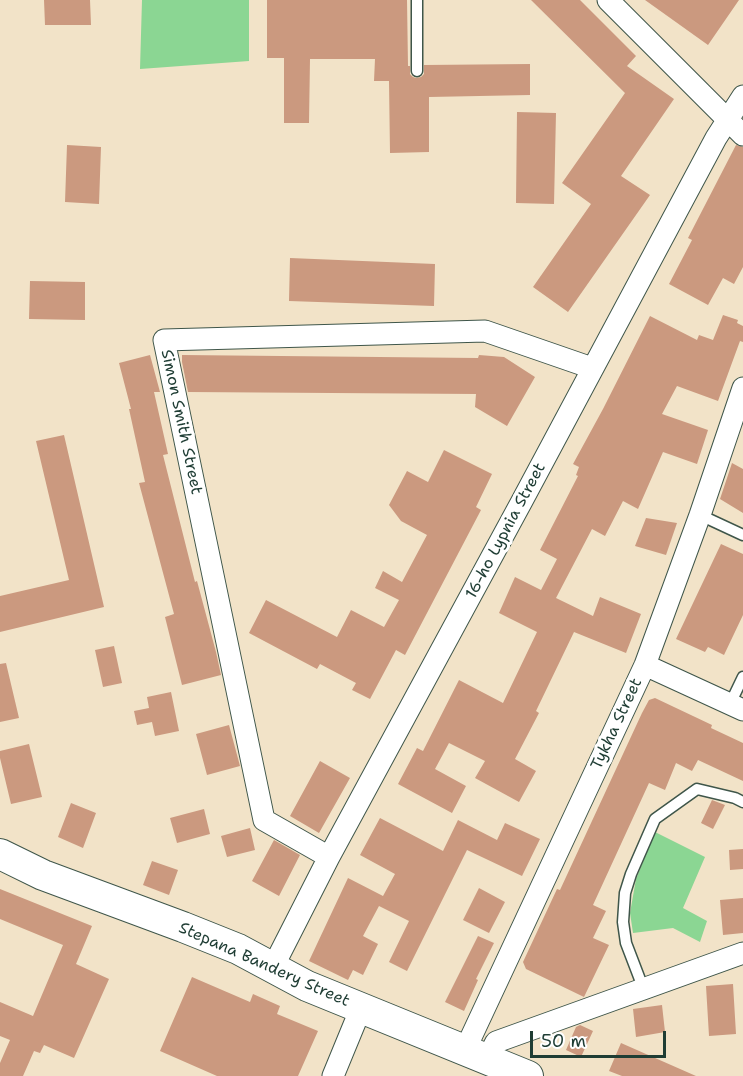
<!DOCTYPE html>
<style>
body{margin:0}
#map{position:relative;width:743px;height:1076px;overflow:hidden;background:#f2e3c8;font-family:"Shantell Sans",sans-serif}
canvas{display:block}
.scale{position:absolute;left:530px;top:1031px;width:136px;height:27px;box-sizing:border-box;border:3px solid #1f3d34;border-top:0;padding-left:8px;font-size:18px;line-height:21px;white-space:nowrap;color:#1f3d34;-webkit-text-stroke:4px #fff;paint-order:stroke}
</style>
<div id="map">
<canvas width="743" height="1076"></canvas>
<div class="scale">50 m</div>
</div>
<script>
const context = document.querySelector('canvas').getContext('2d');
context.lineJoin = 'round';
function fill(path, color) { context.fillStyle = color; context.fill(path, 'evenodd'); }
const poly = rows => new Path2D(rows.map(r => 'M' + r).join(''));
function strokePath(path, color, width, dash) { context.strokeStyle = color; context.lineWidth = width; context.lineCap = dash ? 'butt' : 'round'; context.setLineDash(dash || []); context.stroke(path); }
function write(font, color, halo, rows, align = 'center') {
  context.font = font + ' "Shantell Sans",sans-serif'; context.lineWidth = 6; context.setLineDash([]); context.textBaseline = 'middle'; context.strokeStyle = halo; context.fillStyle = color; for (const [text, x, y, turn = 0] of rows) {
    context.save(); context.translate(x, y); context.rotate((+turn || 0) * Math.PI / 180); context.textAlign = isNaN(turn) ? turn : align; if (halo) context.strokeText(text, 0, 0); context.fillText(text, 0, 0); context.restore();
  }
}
const green = poly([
 [142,0,249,0,249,61,140,69],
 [655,832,705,857,683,908,707,921,700,942,673,928,633,933,630,913,636,879]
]);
const building = poly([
 [44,0,90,0,91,25,45,25],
 [267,0,407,0,408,66,410,66,410,74,413,77,416,78,421,77,424,74,424,65,530,64,530,95,429,97,429,152,390,153,389,81,374,81,375,59,310,59,309,123,284,123,284,58,267,58],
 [531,0,580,0,636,56,627,66,674,99,621,176,650,195,568,312,533,287,591,204,562,183,625,93],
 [645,0,739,0,708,45],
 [517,112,556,113,554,204,516,203],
 [67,145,101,147,99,204,65,202],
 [736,145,743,147,743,267,734,284,723,278,708,305,669,284,692,240,688,238],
 [290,258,435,264,434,306,289,301],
 [30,281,85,282,85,320,29,319],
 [723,315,738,320,737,323,743,326,743,342,740,341,718,401,677,386,662,414,708,430,697,464,663,452,638,509,623,501,605,536,592,529,556,598,593,616,600,597,641,614,626,653,574,632,536,711,539,713,515,759,536,771,519,802,475,778,485,761,449,743,435,769,466,786,452,813,398,784,417,748,423,751,459,680,503,703,537,632,499,613,515,577,541,590,557,559,540,550,578,476,576,475,579,467,573,464,603,409,650,316,697,340,699,335,713,340],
 [150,355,160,392,154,392,168,454,163,455,195,582,197,581,216,652,221,675,182,685,165,617,174,614,139,483,145,482,129,409,131,409,119,363],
 [182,355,478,358,479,355,504,357,535,377,507,426,475,407,476,394,188,392,182,362],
 [64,435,104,607,0,632,0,596,69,580,36,441],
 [444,450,492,474,476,507,481,510,405,655,396,650,370,699,352,690,356,683,320,664,317,669,249,633,266,600,337,637,351,610,384,627,399,600,375,588,383,571,402,582,427,535,401,521,389,505,407,471,428,482],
 [732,463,743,469,743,513,720,499],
 [646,518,677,523,666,555,635,546],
 [721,544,743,554,743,615,724,655,708,647,705,652,676,639],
 [114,646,122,683,103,687,95,650],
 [6,663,19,718,0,722,0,664],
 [171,692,179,731,155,736,152,722,137,725,134,711,149,708,147,697],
 [655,698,712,725,711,728,743,743,743,781,698,760,692,771,676,763,665,790,649,783,593,905,606,911,593,938,609,945,584,997,526,969,523,962,557,889,560,890,642,713,649,700],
 [229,725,240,766,207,775,196,734],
 [29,744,42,797,11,804,0,758,0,751],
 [320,761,350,778,319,833,290,816],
 [712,800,725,805,713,829,701,823],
 [71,803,96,813,83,848,58,837],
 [204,809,210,834,177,843,170,818],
 [380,818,443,851,458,820,497,840,505,823,540,839,522,876,467,850,407,971,389,962,409,921,379,906,363,936,378,944,363,975,353,970,348,980,309,961,348,878,383,896,395,874,360,855],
 [250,828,255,850,227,857,221,836],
 [274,840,300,855,279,896,252,881],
 [743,849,743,869,730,870,729,850],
 [152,861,178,870,169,895,143,885],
 [479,888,505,902,489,933,463,920],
 [0,889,92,926,76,964,109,979,74,1058,44,1045,40,1053,34,1051,23,1076,0,1076,0,1063,10,1040,0,1036,0,1002,33,1016,63,945,0,919],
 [743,898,743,933,723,935,720,900],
 [478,936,494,943,476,979,478,980,464,1011,445,1002],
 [192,977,250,1002,253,994,280,1006,277,1014,318,1031,298,1076,217,1076,160,1051],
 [733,984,736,1034,709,1036,706,986],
 [662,1005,665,1032,636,1037,633,1009],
 [580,1025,593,1031,581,1057,566,1050,576,1027],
 [621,1043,696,1076,622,1076,609,1071]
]);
const lane = poly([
 [417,0,417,71],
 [700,515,743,535],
 [730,704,743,677],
 [644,990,626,943,623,922,625,893,631,874,655,819,697,789,735,798,743,802]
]);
const street = poly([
 [608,0,743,135],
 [645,665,743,710],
 [329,857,264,820,164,340,485,331,592,368],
 [273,967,329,857,522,501,716,138,743,96],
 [465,1050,645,665,700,515,743,388],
 [487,1059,496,1042,743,953],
 [333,1076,361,1008]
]);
const secondary = poly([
 [0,854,43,875,183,927,238,949,307,986,528,1076]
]);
const streetNames = [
 ["Simon Smith Street",181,422,78],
 ["16-ho Lypnia Street",506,531,-62],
 ["Tykha Street",617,724,-65],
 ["Stepana Bandery Street",264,965,24]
];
fill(green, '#8bd693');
fill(building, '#cb997f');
strokePath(lane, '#3f564a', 13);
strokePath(street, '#3f564a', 23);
strokePath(secondary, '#3f564a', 32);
strokePath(lane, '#fff', 10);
strokePath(street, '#fff', 21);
strokePath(secondary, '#fff', 30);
write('16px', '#1f3d34', '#fff', streetNames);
</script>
